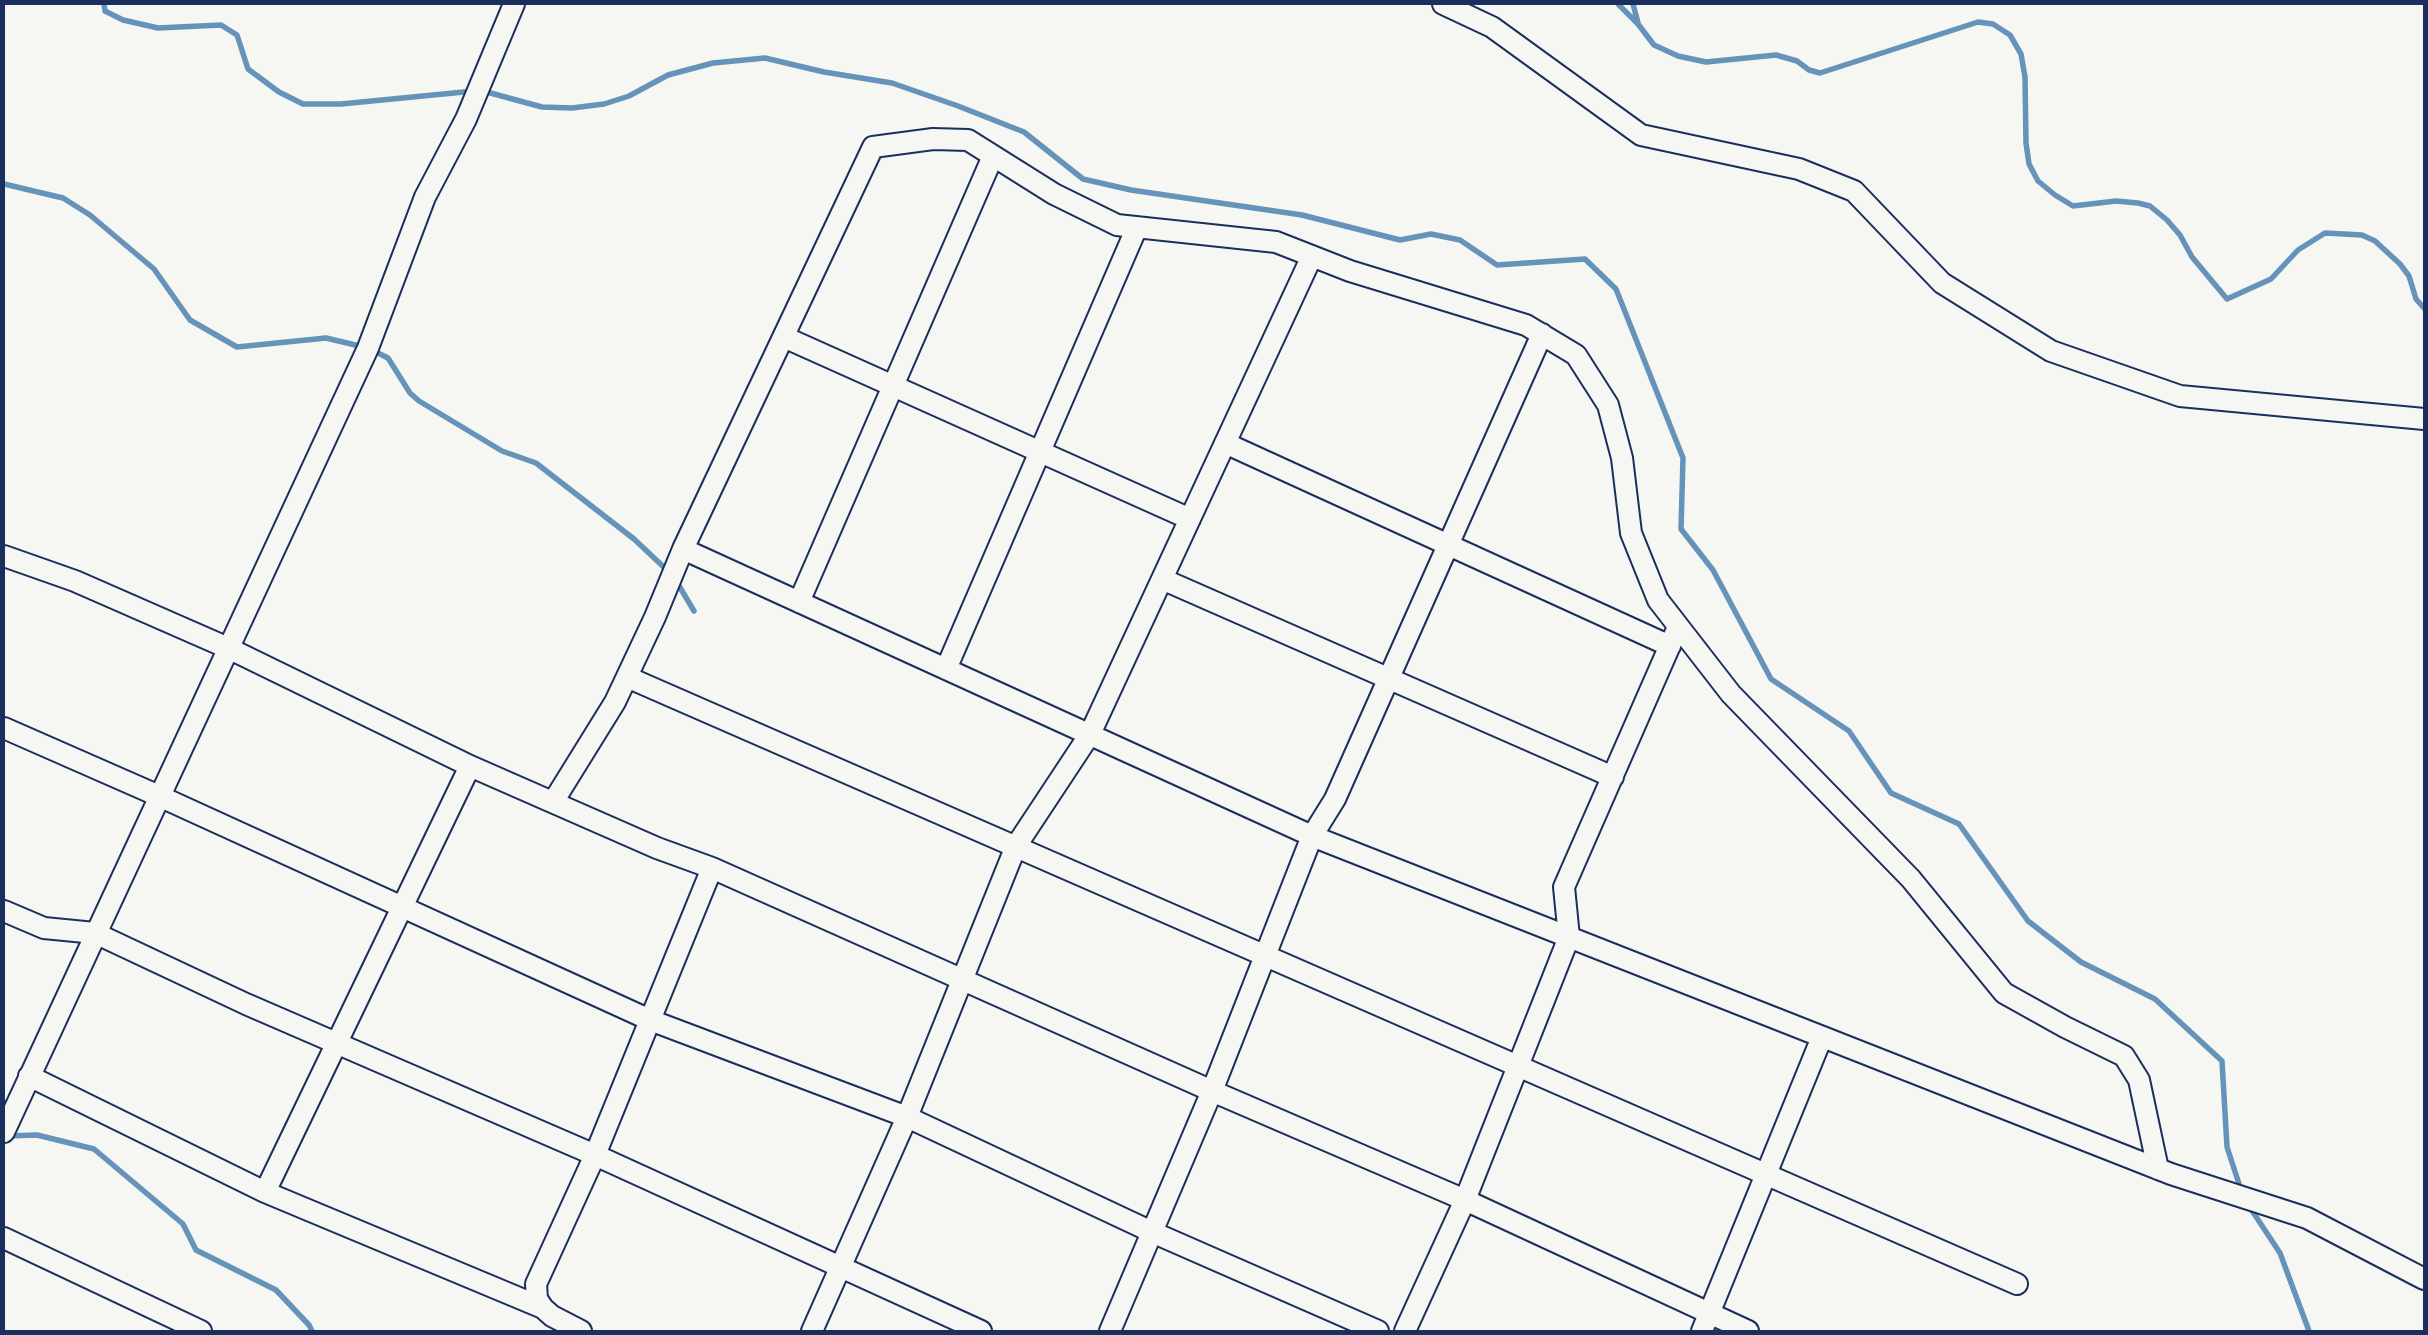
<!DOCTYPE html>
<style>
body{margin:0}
#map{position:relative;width:2428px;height:1335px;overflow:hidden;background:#f6f6f2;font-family:Mali,sans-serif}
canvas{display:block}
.frame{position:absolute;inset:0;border:5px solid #1b2f5e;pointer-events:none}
</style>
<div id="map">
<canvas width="2428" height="1335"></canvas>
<div class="frame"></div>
</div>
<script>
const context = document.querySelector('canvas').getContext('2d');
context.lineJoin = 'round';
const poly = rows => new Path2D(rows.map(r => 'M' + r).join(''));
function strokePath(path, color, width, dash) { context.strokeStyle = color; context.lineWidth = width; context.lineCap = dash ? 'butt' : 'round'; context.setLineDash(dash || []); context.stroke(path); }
const stream = poly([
 [104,4,105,11,123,20,158,28,221,25,237,35,248,69,279,92,303,104,341,104,474,91],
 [1618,4,1638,24,1654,45,1678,56,1706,62,1776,55,1797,61,1809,70,1820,73,1978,22,1993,24,2010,35,2021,54,2025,77,2026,143,2029,164,2038,181,2055,195,2073,206,2116,201,2138,203,2150,206,2167,220,2180,235,2192,257,2227,299,2271,279,2298,250,2325,233,2362,235,2375,241,2400,264,2409,276,2416,299,2424,308],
 [1633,4,1638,23],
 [483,91,542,107,572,108,604,104,629,96,668,75,713,63,765,58,824,72,892,83,958,106,1024,132,1083,179,1131,190,1302,215,1400,240,1431,234,1460,240,1497,265,1585,259,1616,289,1683,458,1681,529,1713,570,1771,679,1849,731,1891,793,1959,824,2028,921,2081,962,2155,999,2222,1061,2227,1147,2242,1193],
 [4,184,63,198,90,215,154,269,190,320,237,347,326,338,368,348,388,358,410,393,419,401,502,451,536,463,634,539,669,572],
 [675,579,694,611],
 [6,1136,37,1135,94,1149,183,1224,196,1250,276,1290,309,1325,312,1331],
 [2249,1206,2280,1253,2309,1331]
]);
const minor = poly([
 [1443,4,1492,27,1641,135,1799,169,1854,191,1942,283,2051,351,2180,396,2424,419],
 [784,337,1190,519],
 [1225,443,1670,646],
 [683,549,1312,836,2171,1174,2307,1218,2424,1279],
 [4,556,75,581,228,648,470,766,657,848,712,868,1212,1091,1465,1200,1748,1331],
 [1162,579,1613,777],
 [799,602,993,156],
 [946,669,1137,227],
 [627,677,2017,1284],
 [4,728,159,796,650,1020,907,1117,1152,1232,1378,1331],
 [553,802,615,702,655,617,683,549,873,147,933,139,968,140,1054,194,1117,225,1276,242,1350,271,1526,325,1576,355,1608,405,1622,458,1631,533,1658,600,1731,694,1911,879,2004,993,2065,1027,2124,1056,2139,1080,2158,1169],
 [4,911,44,928,95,933,246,1004,595,1155,981,1331],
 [29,1076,265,1192,543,1308],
 [4,1132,368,348,425,197,466,119,514,4],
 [265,1192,470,766],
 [4,1238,201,1331],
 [581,1331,552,1316,543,1308,537,1299,536,1284,595,1155,712,868],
 [812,1331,907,1117,1016,846,1090,734,1312,256],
 [1110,1331,1212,1091,1312,836,1335,799,1542,334],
 [1405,1331,1465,1200,1569,937,1564,887,1678,627],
 [1702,1331,1822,1037]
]);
strokePath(stream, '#6593ba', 5.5);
strokePath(minor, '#1b2f5e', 24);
strokePath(minor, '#f6f6f2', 20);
</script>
